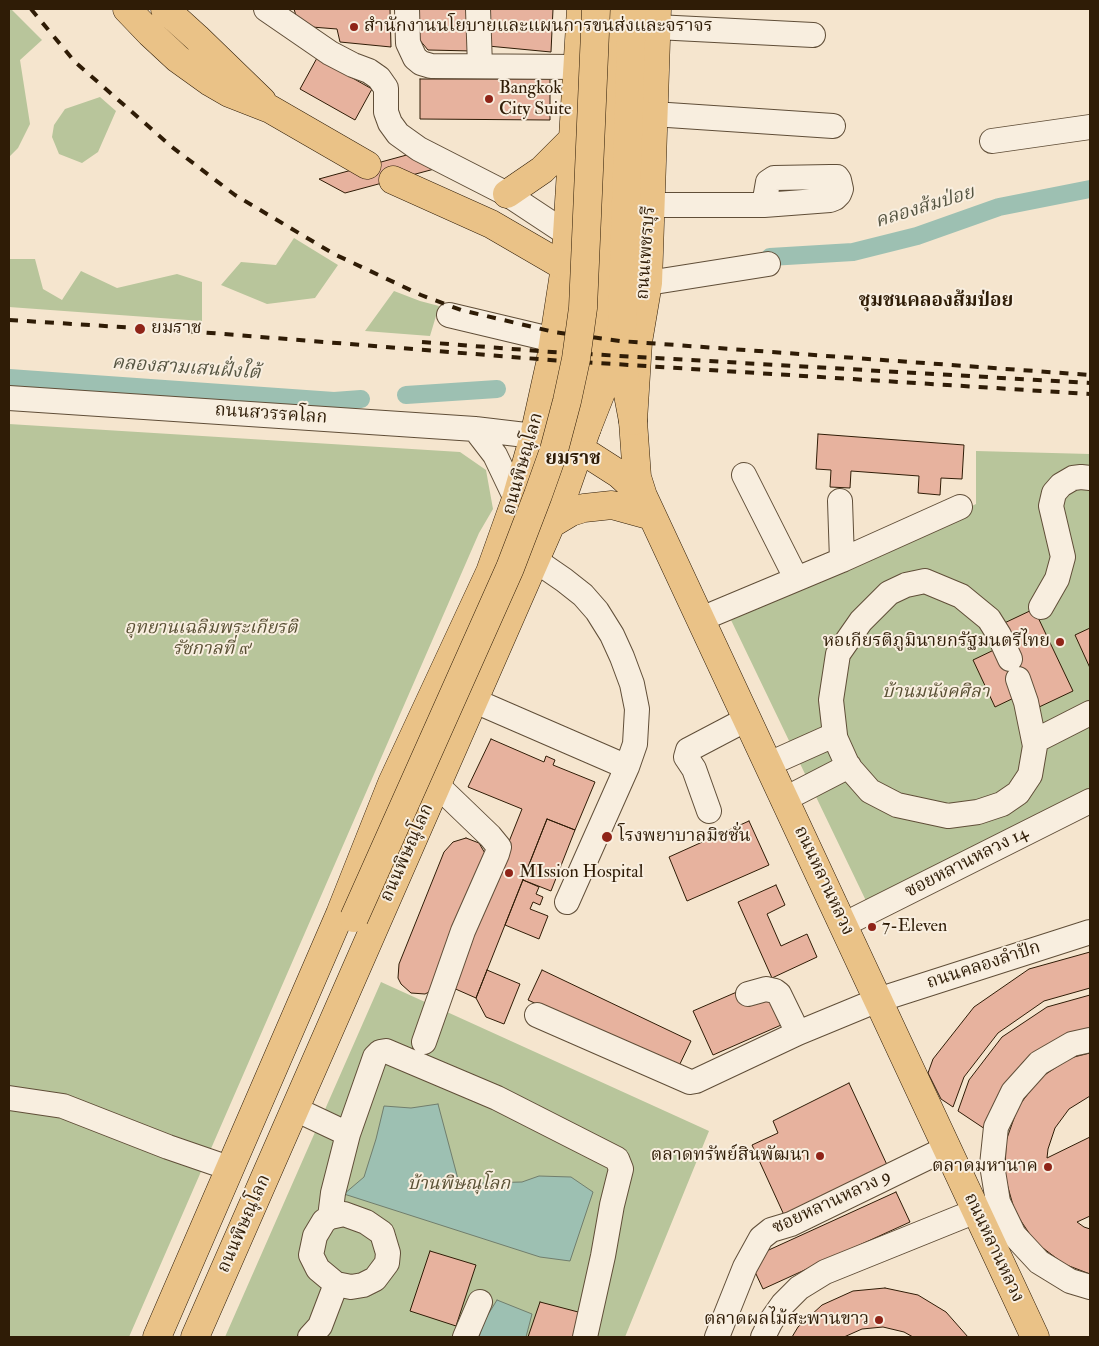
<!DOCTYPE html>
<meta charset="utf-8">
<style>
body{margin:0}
#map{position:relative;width:1099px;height:1346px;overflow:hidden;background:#f5e5ce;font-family:"IM FELL Double Pica",serif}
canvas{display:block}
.frame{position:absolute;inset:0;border:10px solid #2f1c06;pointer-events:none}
</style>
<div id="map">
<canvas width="1099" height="1346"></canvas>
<div class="frame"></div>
</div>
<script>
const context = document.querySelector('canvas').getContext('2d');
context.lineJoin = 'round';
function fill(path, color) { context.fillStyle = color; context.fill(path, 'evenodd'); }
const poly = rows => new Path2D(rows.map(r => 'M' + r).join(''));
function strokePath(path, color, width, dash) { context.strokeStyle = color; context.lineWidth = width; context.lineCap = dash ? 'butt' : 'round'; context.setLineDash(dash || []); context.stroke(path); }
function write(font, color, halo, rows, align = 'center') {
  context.font = font + ' "IM FELL Double Pica","Noto Serif Thai",serif'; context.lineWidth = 4; context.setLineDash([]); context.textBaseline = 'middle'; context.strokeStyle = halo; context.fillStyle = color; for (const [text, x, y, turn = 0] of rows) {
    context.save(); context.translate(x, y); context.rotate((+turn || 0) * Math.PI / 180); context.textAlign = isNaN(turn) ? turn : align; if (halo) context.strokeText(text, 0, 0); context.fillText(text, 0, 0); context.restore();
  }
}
const green = poly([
 [9,9,11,9,42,40,20,60,30,124,18,148,9,157],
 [100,97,116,111,98,152,82,163,59,154,52,137,54,125,65,109],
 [294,238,338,265,315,298,267,304,221,285,241,262,276,265],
 [9,259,35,259,43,289,62,300,81,271,117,288,177,274,202,282,202,321,9,307],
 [394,291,420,301,439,306,430,336,365,331],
 [9,424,460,452,486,470,493,509,479,533,129,1337,9,1337],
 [976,451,1090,454,1090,795,868,905,731,620,976,504],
 [381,982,709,1131,625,1337,225,1337]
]);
const water = poly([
 [438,1104,458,1179,483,1183,522,1182,539,1176,571,1177,593,1192,570,1261,540,1257,344,1194,364,1177,376,1139,384,1106,411,1108,438,1104],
 [497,1300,532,1314,526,1337,479,1337,484,1321,497,1300]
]);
const canal = poly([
 [770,257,853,252,917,236,999,207,1090,189],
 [9,378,334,401,361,399],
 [406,395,497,389]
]);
const building = poly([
 [294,9,390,9,391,47,340,42,337,29,299,26,294,9],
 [418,9,472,9,473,51,428,50,418,38,418,9],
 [488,9,553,9,551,52,488,46,488,9],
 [317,58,372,89,355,120,300,89,317,58],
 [420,79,550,79,550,120,420,119,420,79],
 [414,153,438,168,345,193,319,179,414,153],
 [818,434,964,445,962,479,941,478,940,495,918,493,919,476,851,471,850,488,830,487,831,470,816,469,818,434],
 [1034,609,1073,691,1037,708,1018,696,995,707,973,660,996,649,998,626,1034,609],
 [1090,628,1090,668,1075,635,1090,628],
 [491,739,544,762,546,756,555,760,553,765,595,782,575,830,547,819,476,998,451,987,522,809,468,787,491,739],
 [547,819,575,830,551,891,523,880,547,819],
 [749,821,769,865,687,901,669,857,749,821],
 [466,838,479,843,486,855,431,991,425,994,411,993,401,984,398,978,399,964,444,852,453,842,466,838],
 [523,880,539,887,536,894,543,897,540,905,533,902,530,909,548,916,539,939,505,925,523,880],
 [776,885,785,905,767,914,781,946,807,934,817,957,772,978,738,902,776,885],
 [1090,952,1090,988,1044,1001,998,1033,964,1077,953,1107,941,1099,928,1073,933,1059,974,1007,1029,969,1090,952],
 [487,970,520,984,504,1024,486,1017,476,998,487,970],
 [542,970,691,1041,677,1070,528,1000,542,970],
 [769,978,788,1022,713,1055,693,1011,769,978],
 [1090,995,1090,1028,1060,1037,1024,1061,998,1095,985,1129,958,1111,969,1080,1002,1037,1047,1007,1090,995],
 [1090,1053,1090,1096,1069,1109,1055,1128,1048,1149,1047,1158,1090,1137,1090,1216,1077,1222,1084,1227,1090,1229,1090,1274,1064,1264,1035,1242,1015,1212,1005,1177,1006,1141,1018,1107,1040,1078,1070,1058,1090,1053],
 [849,1083,888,1167,784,1215,752,1145,778,1133,773,1121,849,1083],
 [896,1192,910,1222,763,1289,749,1259,896,1192],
 [430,1251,476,1265,456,1326,410,1311,430,1251],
 [885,1288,918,1295,946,1312,968,1337,913,1337,904,1332,883,1327,862,1329,844,1337,792,1337,798,1327,822,1305,853,1291,885,1288],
 [540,1302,582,1313,573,1337,528,1337,540,1302]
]);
const minor = poly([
 [266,9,330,53,353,65,369,71,379,78,386,88,386,112,390,123,398,134,419,149,507,194,566,233],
 [407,9,408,43,415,58,421,63,431,66,578,67],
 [478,9,480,66],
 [656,27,813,35],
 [653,114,833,126],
 [992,141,1090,127],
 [651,205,764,205,830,200,835,198,839,194,841,189,839,180,837,177,830,177,774,178,768,182,764,205],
 [648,283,768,264],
 [449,315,554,340],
 [9,398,475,429,534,436],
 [475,429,495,455,516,499],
 [744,475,796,578],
 [840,501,842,560],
 [535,560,564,580,583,595,597,611,612,635,622,657,632,684,637,709,635,744,627,767],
 [1041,607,1057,579,1063,557,1051,506,1054,493,1061,485,1073,478,1081,477,1090,478],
 [701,619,842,560,960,507],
 [1010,659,999,635,989,619,961,596,925,581,906,585,889,593,861,621,838,654,831,700,835,735,834,735,848,766,870,791,897,805,948,816,978,812,1002,804,1018,793,1030,775,1035,746,1026,702,1018,679],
 [475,701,627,767,567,902],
 [1035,741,1090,713],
 [769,764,834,735],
 [785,799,849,766],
 [709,811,694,769,686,757,688,750,747,719],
 [843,925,1090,801],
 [748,994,766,989,775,991,779,994,798,1033],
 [537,1015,690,1082,696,1081,798,1033,878,1000,1090,932],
 [1090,1040,1072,1044,1039,1063,1013,1092,996,1127,992,1165,998,1202,1014,1235,1039,1262,1070,1281,1090,1287],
 [424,1042,463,931,497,854,499,847,490,836,438,786],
 [9,1098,63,1106,168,1147,229,1168],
 [295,1109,348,1134,375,1057,380,1052,386,1051,497,1098,617,1159,621,1169,612,1205,603,1256,585,1337],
 [344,1214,366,1222,382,1233,388,1253,387,1263,375,1279,363,1285,351,1287,336,1284,318,1269,311,1255,315,1236,324,1221,330,1217,344,1214],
 [330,1217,333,1193,348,1134],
 [310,1337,320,1326,336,1284],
 [465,1337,480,1302],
 [717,1337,745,1267,761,1238,771,1230,791,1224,947,1148],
 [763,1337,771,1321,783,1304,799,1288,825,1272,976,1211]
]);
const major = poly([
 [507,194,542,170,574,138],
 [564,445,580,449,619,474,643,496,1035,1337],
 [643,496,637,477,633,421,638,342,648,283,657,9],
 [551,524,571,512,584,508,612,505,652,516],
 [157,1337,340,914,392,783,490,572,516,499,534,436,550,364,565,267,581,9],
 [195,1337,551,524,566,488,587,428,598,339,608,223,616,9]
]);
const highway = poly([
 [127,9,150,33,178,59,210,82,229,93,270,109,367,165],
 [165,9,197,38,262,101],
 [393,180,491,224,565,267],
 [619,347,633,421],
 [587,428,619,347,622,327,632,9]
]);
const rail = poly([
 [31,9,75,62,172,147,235,195,334,254,421,295,461,310,554,332,620,341,1090,375],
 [9,320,186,331,550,360,1090,394],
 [422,342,552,352,1090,383]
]);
const majorBridge = poly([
 [354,918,510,568,538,495,554,450,567,401,576,359,583,308,596,9]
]);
const markers = [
 [354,27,5,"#8f2418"],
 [489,99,5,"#8f2418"],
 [140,329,6,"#8f2418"],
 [1060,642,5,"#8f2418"],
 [607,837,6,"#8f2418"],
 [509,873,5,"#8f2418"],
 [872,927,5,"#8f2418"],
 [820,1156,5,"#8f2418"],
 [1048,1167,5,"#8f2418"],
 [879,1320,5,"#8f2418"]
];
const poiNames = [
 ["สำนักงานนโยบายและแผนการขนส่งและจราจร",364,27],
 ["Bangkok",499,89],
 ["City Suite",499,110],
 ["ยมราช",151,329],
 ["หอเกียรติภูมินายกรัฐมนตรีไทย",1050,642,"right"],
 ["โรงพยาบาลมิชชั่น",618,837],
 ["MIssion Hospital",519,873],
 ["7-Eleven",882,927],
 ["ตลาดทรัพย์สินพัฒนา",810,1156,"right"],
 ["ตลาดมหานาค",1038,1167,"right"],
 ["ตลาดผลไม้สะพานขาว",869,1320,"right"]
];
const streetNames = [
 ["ถนนเพชรบุรี",647,253,-86],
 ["ถนนสวรรคโลก",271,415,4],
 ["ถนนพิษณุโลก",524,464,-74],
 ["ถนนพิษณุโลก",408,853,-66],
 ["ซอยหลานหลวง 14",967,863,-27],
 ["ถนนหลานหลวง",823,881,65],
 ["ถนนคลองลำปัก",984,966,-18],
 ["ซอยหลานหลวง 9",832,1203,-25],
 ["ถนนพิษณุโลก",245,1224,-66],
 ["ถนนหลานหลวง",993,1248,65]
];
const parkNames = [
 ["อุทยานเฉลิมพระเกียรติ",211,629],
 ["รัชกาลที่ ๙",211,650],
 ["บ้านมนังคศิลา",936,693],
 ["บ้านพิษณุโลก",459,1185]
];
const waterNames = [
 ["คลองส้มป่อย",925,208,-17],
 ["คลองสามเสนฝั่งใต้",186,369,4]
];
const neighbourhoodNames = [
 ["ชุมชนคลองส้มป่อย",936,302],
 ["ยมราช",573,460]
];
fill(green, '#b8c59b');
fill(water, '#9dc0b2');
strokePath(water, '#717e6d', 1);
strokePath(canal, '#9dc0b2', 18);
fill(building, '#e7b29e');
strokePath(building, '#2f1c06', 1);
strokePath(minor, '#604e38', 26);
strokePath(major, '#2f1c06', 29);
strokePath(highway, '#2f1c06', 29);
strokePath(minor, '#f8eedf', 24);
strokePath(major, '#eac287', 28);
strokePath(highway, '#eac287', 28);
strokePath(rail, '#2f1c06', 4, [9, 9]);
strokePath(majorBridge, '#2f1c06', 29, []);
strokePath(majorBridge, '#eac287', 28);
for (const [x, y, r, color] of markers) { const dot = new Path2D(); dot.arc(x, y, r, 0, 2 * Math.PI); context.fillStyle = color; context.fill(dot); strokePath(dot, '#f8eedf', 2); }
write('18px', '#2f1c06', '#f8eedf', poiNames, 'left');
write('18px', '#2f1c06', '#f8eedf', streetNames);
write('italic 18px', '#584f33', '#f8eedf', parkNames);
write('italic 19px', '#565542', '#f8eedf', waterNames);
write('bold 19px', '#2f1c06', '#f8eedf', neighbourhoodNames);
</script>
